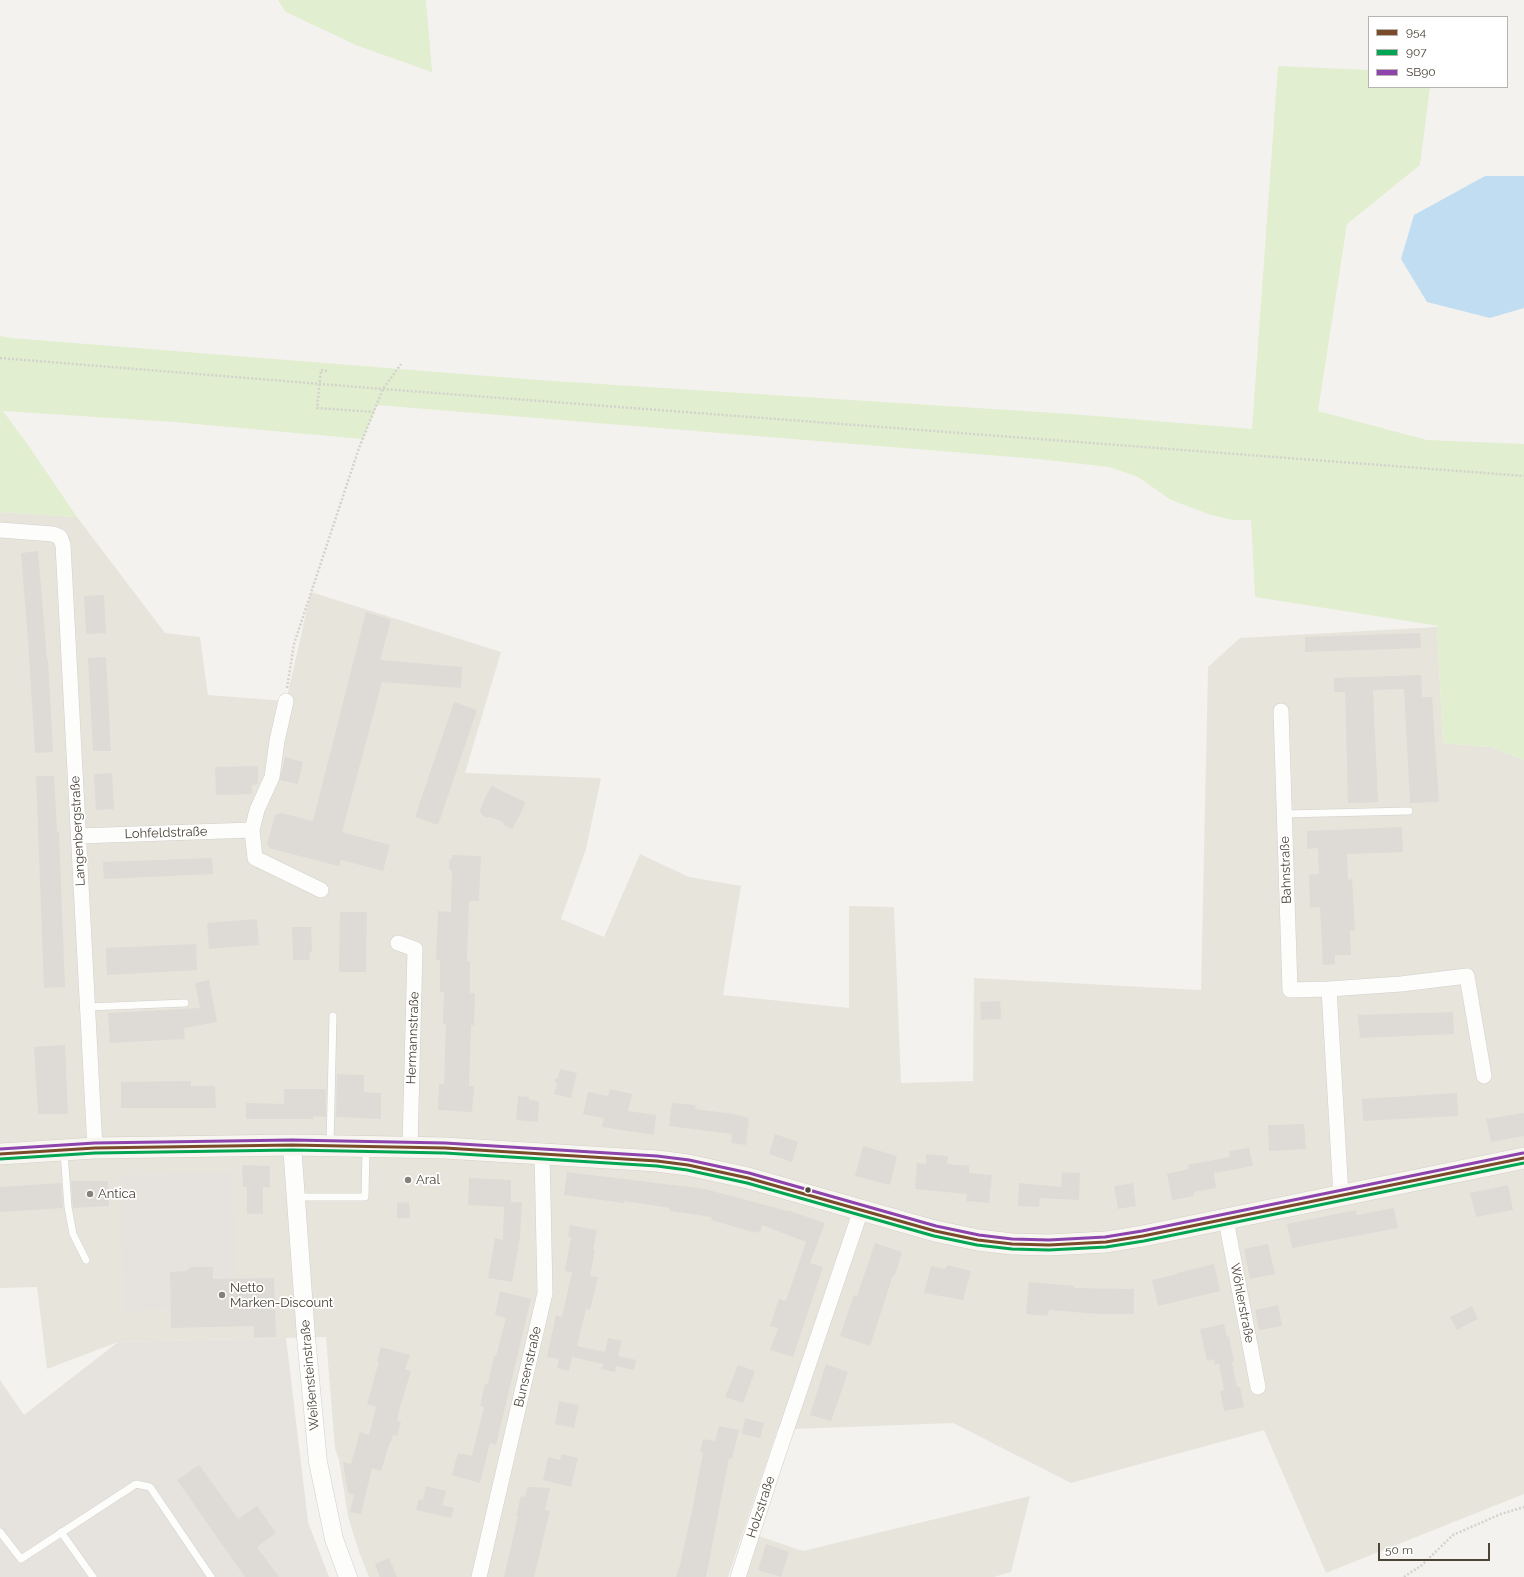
<!DOCTYPE html>
<meta charset="utf-8">
<style>
body{margin:0}
#map{position:relative;width:1524px;height:1577px;overflow:hidden;background:#f4f2ee;font-family:Raleway,sans-serif}
canvas{display:block}
.legend{position:absolute;left:1368px;top:16px;width:140px;height:72px;box-sizing:border-box;background:#fff;border:1px solid #b7b4b0;margin:0;padding:5px 7px;list-style:none;font-size:12px;color:#4b4439}
.legend li{display:flex;align-items:center;gap:8px;height:20px}
.legend b{width:20px;border:1px solid #b7b4b0}
.scale{position:absolute;left:1378px;top:1543px;width:112px;height:18px;box-sizing:border-box;border:2px solid #4b4439;border-top:0;padding-left:5px;font-size:12px;line-height:14px;white-space:nowrap;color:#4b4439;-webkit-text-stroke:3px #fff;paint-order:stroke}
</style>
<div id="map">
<canvas width="1524" height="1577"></canvas>
<ul class="legend">
<li><b style="height:5px;background:#7a4b2a"></b>954</li>
<li><b style="height:5px;background:#00a651"></b>907</li>
<li><b style="height:5px;background:#8e44ad"></b>SB90</li>
</ul>
<div class="scale">50 m</div>
</div>
<script>
const context = document.querySelector('canvas').getContext('2d');
context.lineJoin = 'round';
function fill(path, color) { context.fillStyle = color; context.fill(path, 'evenodd'); }
const poly = rows => new Path2D(rows.map(r => 'M' + r).join(''));
function strokePath(path, color, width, dash) { context.strokeStyle = color; context.lineWidth = width; context.lineCap = dash ? 'butt' : 'round'; context.setLineDash(dash || []); context.stroke(path); }
function write(font, color, halo, rows, align = 'center') {
  context.font = font + ' Raleway,sans-serif'; context.lineWidth = 3.5; context.setLineDash([]); context.textBaseline = 'middle'; context.strokeStyle = halo; context.fillStyle = color; for (const [text, x, y, turn = 0] of rows) {
    context.save(); context.translate(x, y); context.rotate((+turn || 0) * Math.PI / 180); context.textAlign = isNaN(turn) ? turn : align; if (halo) context.strokeText(text, 0, 0); context.fillText(text, 0, 0); context.restore();
  }
}
const residential = poly([
 [0,512,77,517,165,633,200,637,208,695,286,701,311,592,501,652,465,773,601,778,586,849,561,919,604,937,640,854,689,877,741,886,723,995,849,1008,849,906,894,907,901,1083,973,1081,974,978,1201,990,1208,667,1240,638,1437,627,1443,743,1491,747,1524,760,1524,1494,1326,1573,1264,1430,1071,1483,953,1423,796,1429,778,1428,728,1577,369,1577,359,1552,348,1516,339,1460,335,1449,326,1337,118,1342,47,1369,37,1287,0,1288],
 [1030,1496,1011,1572,994,1577,746,1577,759,1536,803,1551]
]);
const industrial = poly([
 [286,1338,308,1522,329,1577,0,1577,0,1380,24,1415,118,1342]
]);
const green = poly([
 [278,0,426,0,432,72,358,46,286,12],
 [1278,66,1369,70,1369,87,1430,87,1420,165,1347,224,1318,411,1427,440,1524,444,1524,760,1491,747,1443,743,1437,627,1439,626,1255,597,1251,520,1233,520,1211,515,1171,500,1138,477,1109,467,1038,459,377,405,363,439,174,422,3,411,28,445,77,517,0,512,0,336,11,338,538,380,1071,414,1252,429]
]);
const parking = poly([
 [233,1173,235,1279,213,1279,213,1267,190,1267,186,1271,170,1272,171,1309,124,1311,119,1175],
 [77,1383,117,1441,0,1520,0,1384,23,1417]
]);
const water = poly([
 [1485,176,1524,176,1524,308,1490,318,1427,302,1401,259,1414,215]
]);
const building = poly([
 [38,551,47,659,48,659,53,752,35,753,28,639,21,553],
 [104,595,106,633,86,634,84,596],
 [366,612,391,620,380,660,462,667,461,688,382,682,342,832,390,845,383,871,341,860,339,866,272,849,267,845,275,815,281,813,313,821],
 [1420,633,1421,648,1305,652,1305,637],
 [106,657,111,751,93,751,88,658],
 [1421,675,1422,697,1432,697,1439,802,1410,803,1404,689,1373,690,1378,802,1348,803,1345,692,1334,692,1334,678],
 [454,702,477,710,438,825,415,817],
 [285,757,303,762,298,784,280,780],
 [258,766,258,784,252,785,252,794,216,795,215,767],
 [112,773,114,809,96,810,94,774],
 [36,776,54,776,57,832,59,832,65,987,44,988],
 [492,786,525,802,522,811,512,829,504,825,503,822,490,817,487,818,482,815,480,810,487,794],
 [1402,827,1403,852,1347,854,1348,880,1352,879,1355,931,1350,931,1351,955,1335,955,1335,964,1323,965,1320,907,1310,908,1309,875,1319,874,1318,848,1307,849,1307,831],
 [452,855,481,856,479,901,469,901,467,961,470,962,470,993,475,993,474,1025,471,1025,469,1086,474,1086,472,1112,438,1110,439,1084,444,1084,446,1024,443,1024,444,992,440,992,440,960,436,960,438,911,451,912,452,871,449,869,449,860,452,858],
 [212,858,213,874,104,879,103,862],
 [340,912,367,912,366,972,339,972],
 [257,919,259,945,209,949,207,923],
 [292,927,311,927,312,952,309,952,310,960,293,960],
 [196,944,197,970,107,975,106,948],
 [209,980,217,1022,184,1028,185,1039,110,1043,108,1013,200,1008,195,983],
 [1000,1001,1001,1019,981,1020,980,1002],
 [1453,1012,1454,1034,1360,1038,1358,1015],
 [65,1045,68,1114,38,1114,34,1047],
 [560,1069,577,1073,571,1098,554,1094,557,1084,554,1080,558,1078],
 [337,1074,364,1075,364,1092,381,1093,381,1119,336,1117],
 [191,1081,191,1086,215,1086,216,1108,121,1108,121,1082],
 [284,1089,326,1089,326,1117,313,1116,313,1119,246,1119,246,1103,284,1104],
 [610,1089,632,1094,628,1111,656,1115,654,1135,602,1127,604,1118,583,1114,588,1092,608,1096],
 [1457,1093,1458,1116,1363,1121,1362,1099],
 [518,1096,529,1097,529,1100,539,1101,538,1122,516,1120],
 [672,1103,696,1105,695,1109,734,1114,749,1118,746,1145,731,1143,732,1134,669,1126],
 [1524,1113,1524,1136,1491,1142,1486,1119],
 [1304,1124,1306,1149,1269,1151,1268,1125],
 [775,1134,798,1142,792,1162,769,1154],
 [863,1146,897,1156,890,1185,855,1176],
 [1249,1148,1253,1166,1214,1173,1216,1188,1194,1192,1194,1196,1172,1200,1167,1174,1189,1169,1188,1165,1230,1157,1229,1151],
 [926,1154,948,1156,947,1164,969,1166,969,1173,992,1175,989,1203,966,1201,967,1194,915,1189,917,1163,926,1164],
 [242,1165,270,1166,270,1187,263,1187,263,1214,247,1214,247,1187,243,1187],
 [567,1172,705,1189,787,1211,787,1210,825,1223,810,1263,823,1267,793,1357,770,1350,778,1328,770,1326,779,1299,786,1301,806,1242,762,1225,760,1232,756,1231,756,1233,711,1220,712,1217,670,1211,670,1208,624,1201,624,1203,564,1195],
 [1062,1172,1080,1173,1079,1200,1040,1198,1039,1207,1018,1206,1019,1183,1061,1187],
 [469,1178,511,1180,511,1202,522,1202,520,1237,512,1282,488,1278,495,1238,503,1240,504,1207,468,1205],
 [71,1181,108,1181,109,1206,73,1208],
 [61,1183,63,1208,0,1212,0,1187],
 [1133,1183,1136,1206,1118,1209,1114,1186],
 [1508,1185,1513,1210,1476,1217,1470,1193],
 [409,1202,410,1218,397,1218,397,1203],
 [1394,1208,1398,1228,1292,1248,1287,1224,1356,1210,1357,1215],
 [570,1225,597,1230,593,1250,595,1250,590,1276,598,1277,590,1310,586,1309,577,1346,605,1352,608,1338,622,1341,618,1356,636,1360,634,1370,616,1366,615,1372,601,1369,603,1364,572,1357,569,1371,557,1368,559,1359,547,1357,556,1315,562,1317,572,1272,565,1271,571,1237,568,1237],
 [875,1243,902,1252,895,1275,893,1275,870,1346,840,1336,854,1295,857,1296],
 [1268,1244,1275,1274,1250,1279,1244,1249],
 [1214,1264,1220,1291,1158,1306,1152,1280,1177,1274,1177,1273],
 [947,1265,971,1271,963,1300,924,1293,931,1266,945,1269],
 [190,1267,213,1267,213,1279,274,1278,276,1337,254,1338,254,1326,171,1328,170,1272,186,1271],
 [1029,1282,1074,1286,1074,1288,1134,1289,1134,1314,1098,1314,1049,1310,1048,1316,1026,1314],
 [500,1291,531,1299,496,1445,490,1443,480,1483,452,1475,458,1453,472,1456,484,1407,480,1406,485,1383,488,1384,494,1356,496,1356,506,1318,495,1315],
 [1278,1305,1282,1326,1259,1330,1255,1310],
 [1472,1306,1478,1319,1457,1330,1450,1317],
 [1224,1324,1227,1337,1229,1336,1234,1361,1232,1362,1237,1387,1240,1387,1244,1407,1224,1411,1220,1391,1224,1390,1219,1364,1215,1365,1214,1359,1207,1361,1200,1329],
 [381,1347,410,1355,405,1369,411,1371,398,1414,399,1414,397,1421,401,1422,397,1436,393,1435,391,1442,390,1442,381,1471,372,1468,361,1514,350,1512,354,1495,348,1493,343,1462,351,1464,360,1432,369,1435,376,1407,367,1404,379,1362,377,1361],
 [826,1364,848,1372,831,1421,810,1415],
 [738,1365,755,1371,743,1403,725,1397],
 [559,1401,579,1405,574,1428,555,1424],
 [745,1418,764,1423,760,1438,742,1434],
 [719,1426,739,1430,732,1459,729,1458,706,1577,676,1577,680,1565,693,1506,703,1453,700,1452,703,1439,715,1441],
 [562,1454,578,1458,571,1487,543,1480,548,1457,560,1460],
 [199,1465,238,1519,257,1506,276,1533,257,1547,279,1577,245,1577,177,1480],
 [426,1486,446,1491,442,1505,454,1508,451,1518,416,1510,419,1499,423,1500],
 [528,1487,550,1488,545,1510,550,1511,534,1577,504,1577,518,1516,516,1516,521,1496,525,1497],
 [766,1544,789,1552,781,1577,758,1570],
 [389,1558,397,1577,380,1577,375,1564]
]);
const path = poly([
 [0,358,383,389,1524,476],
 [327,371,321,370,317,408,374,412],
 [287,688,294,644,359,448,383,389,401,364],
 [1404,1577,1422,1565,1453,1535,1501,1514,1524,1507]
]);
const service = poly([
 [1284,814,1409,811],
 [88,1007,185,1003],
 [330,1144,333,1016],
 [64,1152,68,1207,73,1234,86,1260],
 [296,1197,365,1197,366,1149],
 [0,1532,21,1559,136,1484,150,1487,211,1577],
 [61,1532,93,1577]
]);
const minor = poly([
 [0,530,53,534,60,537,63,545,95,1148],
 [1281,711,1290,990,1329,989,1341,1196],
 [252,830,257,810,272,777,277,741,286,701],
 [79,836,252,830,255,858,321,890],
 [398,943,415,949,410,1147],
 [1329,989,1401,984,1467,976,1484,1076],
 [1226,1220,1258,1387],
 [479,1577,545,1293,542,1153],
 [738,1577,773,1469,861,1210]
]);
const tertiary = poly([
 [292,1145,306,1337,318,1462,334,1539,348,1577]
]);
const secondary = poly([
 [0,1154,95,1148,292,1145,445,1148,657,1161,688,1165,748,1178,935,1231,978,1240,1012,1244,1049,1245,1106,1242,1143,1236,1524,1158]
]);
const bus1 = poly([
 [0,1154,95,1148,292,1145,445,1148,657,1161,688,1165,748,1178,935,1231,978,1240,1012,1244,1049,1245,1106,1242,1143,1236,1524,1158]
]);
const bus2 = poly([
 [0,1159,95,1153,292,1150,445,1153,657,1166,687,1170,747,1183,934,1236,977,1245,1012,1249,1049,1250,1106,1247,1144,1241,1524,1163]
]);
const bus3 = poly([
 [0,1149,95,1143,292,1140,445,1143,657,1156,689,1160,749,1173,936,1226,979,1235,1012,1239,1049,1240,1105,1237,1142,1231,1523,1153]
]);
const markers = [
 [408,1180,4,"#868178"],
 [808,1190,3.5,"#4b4439"],
 [90,1194,4,"#868178"],
 [222,1295,4,"#868178"]
];
const streetNames = [
 ["Langenbergstraße",78,831,-93],
 ["Lohfeldstraße",166,833,-2],
 ["Bahnstraße",1286,870,-92],
 ["Hermannstraße",413,1038,-88],
 ["Wöhlerstraße",1242,1303,79],
 ["Bunsenstraße",528,1367,-77],
 ["Weißensteinstraße",310,1375,-95],
 ["Holzstraße",761,1507,-72]
];
const poiNames = [
 ["Aral",416,1180],
 ["Antica",98,1194],
 ["Netto",230,1288],
 ["Marken-Discount",230,1303]
];
fill(residential, '#e7e4dc');
fill(industrial, '#e6e2de');
fill(green, '#e1eecf');
fill(parking, '#e6e3df');
fill(water, '#c0ddf1');
fill(building, '#dedbd6');
strokePath(service, '#d2d0cb', 8);
strokePath(minor, '#d2d0cb', 16);
strokePath(tertiary, '#d2d0cb', 19);
strokePath(secondary, '#d3cfc5', 22);
strokePath(path, '#d3d2cc', 2.5, [2, 2]);
strokePath(service, '#fdfdfc', 7);
strokePath(minor, '#fdfdfc', 15);
strokePath(tertiary, '#fdfdfc', 18);
strokePath(secondary, '#f7f6f1', 21);
strokePath(bus1, '#7a4b2a', 3);
strokePath(bus2, '#00a651', 3);
strokePath(bus3, '#8e44ad', 3);
for (const [x, y, r, color] of markers) { const dot = new Path2D(); dot.arc(x, y, r, 0, 2 * Math.PI); context.fillStyle = color; context.fill(dot); strokePath(dot, '#fff', 1.5); }
write('13px', '#4b4439', '#fff', streetNames);
write('13px', '#4b4439', '#fff', poiNames, 'left');
</script>
